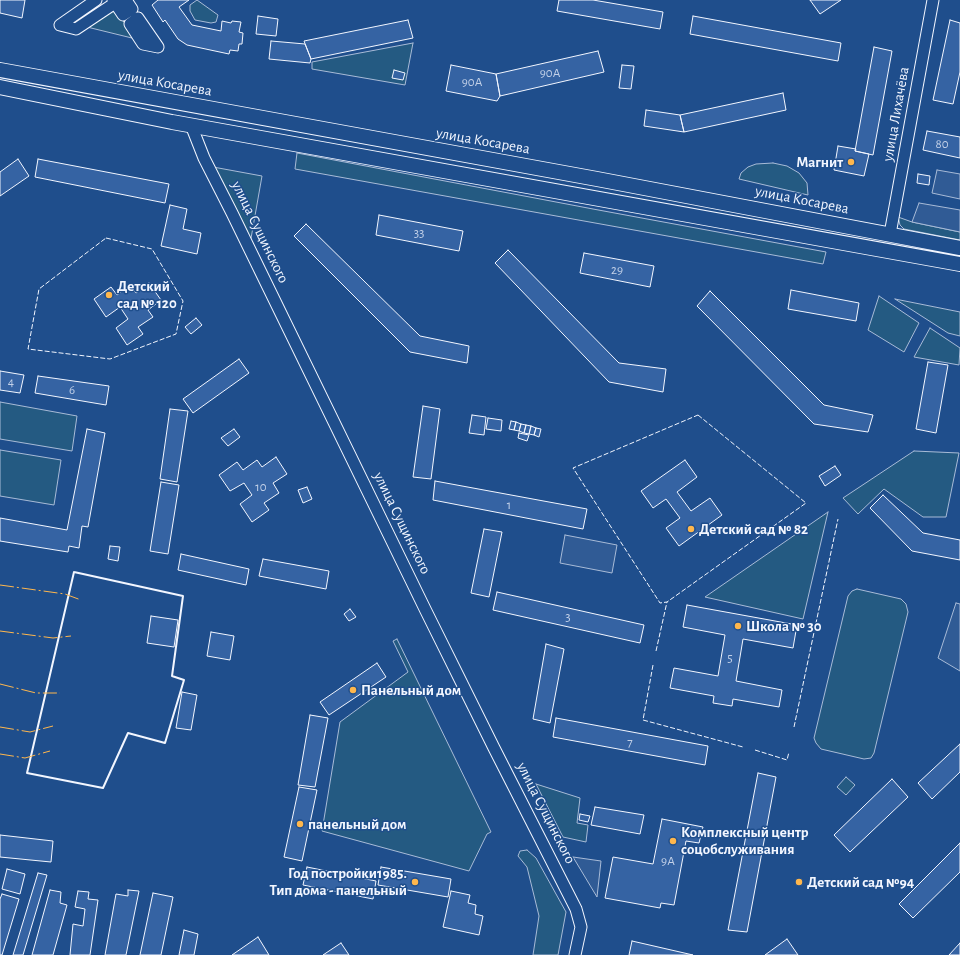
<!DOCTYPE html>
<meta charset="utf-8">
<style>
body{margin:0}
canvas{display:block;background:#1f4e8c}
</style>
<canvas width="960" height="955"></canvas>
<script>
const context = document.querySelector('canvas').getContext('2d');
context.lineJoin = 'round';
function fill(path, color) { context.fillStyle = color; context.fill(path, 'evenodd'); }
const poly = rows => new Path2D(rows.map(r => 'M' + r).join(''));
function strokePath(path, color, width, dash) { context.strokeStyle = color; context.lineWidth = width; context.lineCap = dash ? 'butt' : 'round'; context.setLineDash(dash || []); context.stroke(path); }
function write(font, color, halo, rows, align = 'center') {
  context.font = font + ' "Alegreya Sans",sans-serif'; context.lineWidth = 3; context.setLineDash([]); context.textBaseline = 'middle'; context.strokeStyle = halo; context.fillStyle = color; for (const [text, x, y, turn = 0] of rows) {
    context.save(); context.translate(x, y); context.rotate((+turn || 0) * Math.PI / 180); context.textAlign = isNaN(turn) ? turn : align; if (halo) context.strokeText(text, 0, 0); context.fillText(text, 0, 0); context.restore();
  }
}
const green = poly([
 [197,0,218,15,216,22,211,23,195,20,190,11,190,5,197,0],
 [114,8,136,39,87,27,114,8],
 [413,43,405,85,312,69,312,62,413,43],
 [297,153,593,209,826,252,823,264,295,169,297,153],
 [773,163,787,166,799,173,807,183,808,195,739,179,741,173,748,167,756,164,773,163],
 [213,167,262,176,250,244,213,167],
 [898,217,912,222,960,232,960,240,904,229,900,225,898,217],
 [879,296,919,323,904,352,868,330,879,296],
 [895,299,960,312,960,336,948,333,895,299],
 [930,328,960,348,959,365,914,357,930,328],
 [0,402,77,416,72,451,0,439,0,402],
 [0,450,61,460,54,505,0,496,0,450],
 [914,451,959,453,946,517,923,517,884,489,858,514,843,498,914,451],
 [828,512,803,619,705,597,828,512],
 [857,589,901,599,906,604,908,612,874,753,871,758,864,759,821,749,816,743,814,738,848,596,852,591,857,589],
 [397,639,491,832,487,834,469,871,322,831,340,722,408,672,393,641,397,639],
 [846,777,855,785,846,795,837,787,846,777],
 [536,784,580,798,577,823,588,825,586,842,563,837,536,784],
 [527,850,536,858,566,912,558,955,533,955,539,916,527,867,518,856,520,851,527,850]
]);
const parking = poly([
 [937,170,960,174,960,199,932,193,937,170],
 [919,203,960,210,960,232,912,222,919,203],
 [565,535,617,545,612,573,560,563,565,535],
 [956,603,960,604,960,671,938,658,956,603],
 [573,857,601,861,597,897,573,857]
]);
const building = poly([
 [0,0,25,0,22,18,0,13,0,0],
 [158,0,189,0,179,7,192,25,221,31,222,21,231,23,232,21,241,22,239,32,243,33,242,44,239,44,238,51,230,50,229,54,187,45,178,39,165,20,163,22,152,5,158,0],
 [559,0,593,0,663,12,660,29,557,11,559,0],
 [810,0,841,0,820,14,810,0],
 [258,16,278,19,276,36,256,34,258,16],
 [693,16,841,43,838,61,690,34,693,16],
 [408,20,413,38,311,59,304,41,408,20],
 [950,20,960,23,960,72,953,104,933,100,950,20],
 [271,41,305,44,311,59,310,63,269,59,271,41],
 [874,47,892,51,873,155,855,151,874,47],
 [598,51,604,72,500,96,496,74,598,51],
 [451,65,496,74,500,96,497,101,446,91,451,65],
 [622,65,634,66,631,89,619,88,622,65],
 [394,70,405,73,403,80,392,78,394,70],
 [783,93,786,110,684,132,680,115,783,93],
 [646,110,680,115,684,132,644,126,646,110],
 [927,131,960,137,960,158,923,150,927,131],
 [838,146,856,149,855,151,869,154,864,176,834,170,838,146],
 [18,159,29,176,0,196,0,172,18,159],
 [38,159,169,184,165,203,35,177,38,159],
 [918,174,930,176,929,185,917,183,918,174],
 [170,205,187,209,183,229,201,233,197,254,161,246,170,205],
 [379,215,463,231,459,251,376,235,379,215],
 [306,224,420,336,469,346,467,363,410,352,294,236,306,224],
 [508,250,619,363,666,369,663,392,609,382,495,263,508,250],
 [584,253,654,266,650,287,580,273,584,253],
 [149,283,161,300,148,310,153,317,138,327,143,334,127,345,116,328,128,319,120,307,106,317,94,299,111,287,117,295,130,285,136,293,149,283],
 [791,290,859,303,856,321,788,309,791,290],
 [710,291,824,405,873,415,868,432,814,424,697,306,710,291],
 [196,318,202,325,191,334,185,327,196,318],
 [239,359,249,373,193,413,183,399,239,359],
 [928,362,948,365,936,433,916,429,928,362],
 [0,371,24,375,20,393,0,390,0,371],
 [38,376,109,386,106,405,35,393,38,376],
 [423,406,440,409,431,479,413,477,423,406],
 [170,409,188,411,177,482,160,479,170,409],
 [472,415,486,417,484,435,469,433,472,415],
 [488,418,502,420,501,431,486,429,488,418],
 [511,421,516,422,514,430,509,429,511,421],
 [516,422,521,424,519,431,514,430,516,422],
 [521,424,526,425,524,433,519,431,521,424],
 [526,425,531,426,529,434,524,433,526,425],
 [531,426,536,428,534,435,529,434,531,426],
 [536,428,541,429,539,437,534,435,536,428],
 [87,429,105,433,88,527,82,526,79,548,69,546,68,552,0,541,0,518,67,530,87,429],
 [234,429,240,437,228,446,221,438,234,429],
 [519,433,529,435,527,441,518,438,519,433],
 [276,457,287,474,273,483,279,493,264,503,269,510,252,522,240,504,252,495,244,483,230,491,219,475,237,462,243,470,257,460,262,467,276,457],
 [685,460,697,477,677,492,691,511,710,498,722,515,679,546,666,528,680,518,666,499,653,508,641,491,685,460],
 [835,466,841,475,825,486,819,476,835,466],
 [435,481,587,509,583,529,433,500,435,481],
 [161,482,179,485,168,554,150,551,161,482],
 [307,487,312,499,303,503,298,490,307,487],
 [883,495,923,533,960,540,960,560,912,551,870,508,883,495],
 [484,529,502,532,489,597,471,593,484,529],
 [110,546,120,547,118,561,108,559,110,546],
 [181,554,249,569,246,585,178,570,181,554],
 [263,559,329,571,326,589,259,576,263,559],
 [497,592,644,625,640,643,493,610,497,592],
 [687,605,797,625,793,648,743,639,736,681,782,690,779,707,733,699,732,706,713,703,714,696,670,688,674,668,718,676,725,635,683,627,687,605],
 [350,609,356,617,349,621,344,614,350,609],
 [151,616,178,620,174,647,147,643,151,616],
 [211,632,234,636,230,660,207,656,211,632],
 [546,644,564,649,550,723,533,719,546,644],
 [377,663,386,677,329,715,320,702,377,663],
 [182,692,197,695,191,730,176,728,182,692],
 [310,715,328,718,315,787,298,785,310,715],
 [556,718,708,746,705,765,553,737,556,718],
 [960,744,960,772,932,799,918,783,960,744],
 [758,773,776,777,747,932,728,930,758,773],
 [892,779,908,797,850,852,834,835,892,779],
 [299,787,317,790,302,861,284,857,299,787],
 [595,807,644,815,640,834,591,825,595,807],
 [580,814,590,816,588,822,579,820,580,814],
 [662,819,703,827,699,843,686,841,674,905,661,903,660,908,605,898,613,857,653,864,662,819],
 [0,835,53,841,51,862,0,857,0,835],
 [960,843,960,872,913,918,899,904,960,843],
 [307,867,376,881,373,899,303,885,307,867],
 [381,867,451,879,448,897,378,885,381,867],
 [7,869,25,874,20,894,2,889,7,869],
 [38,873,47,875,23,955,13,955,38,873],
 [50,890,61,892,60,903,67,905,53,955,32,955,50,890],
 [128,890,139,891,126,955,105,955,116,894,128,896,128,890],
 [78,891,89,892,88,899,98,900,90,955,70,955,73,924,83,926,85,909,75,907,78,891],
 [451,891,470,895,468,903,476,905,475,914,483,916,479,935,443,927,451,891],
 [153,893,173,897,161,955,140,955,153,893],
 [2,894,19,899,2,955,0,955,0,899,2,894],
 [184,930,198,934,194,955,179,955,184,930],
 [258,937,269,955,232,955,258,937],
 [787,939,798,955,765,955,787,939],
 [632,941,693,955,629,955,632,941],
 [341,943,349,955,323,955,341,943],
 [960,943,960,955,949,955,960,943]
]);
const minor = poly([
 [96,0,60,25,76,29,115,3,113,0],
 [118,0,115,3,123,15,132,9,126,0],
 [138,18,158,47,143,44,130,24,138,18],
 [191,125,204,158,232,213,426,611,494,748,576,909,581,927,575,955],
 [890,234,933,0]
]);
const major = poly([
 [0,70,597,179,960,248],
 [0,87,172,122,960,264]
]);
const fence = poly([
 [106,238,152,249,183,301,176,334,110,359,28,349,39,289,106,238],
 [698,415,806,503,667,602,660,603,573,468,698,415],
 [656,651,667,602],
 [653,665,643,720,743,747],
 [794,727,838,519],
 [755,750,787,760,789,752]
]);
const wall = poly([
 [74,572,183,596,172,676,184,680,165,743,128,733,103,788,27,773,74,572]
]);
const power = poly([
 [0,585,65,594,81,600],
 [0,631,53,638,71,636],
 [0,684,36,693,60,693],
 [0,727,30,732,53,726],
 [0,754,25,758,50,751]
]);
const markers = [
 [851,162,4,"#ffb74d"],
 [109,295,4,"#ffb74d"],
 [691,529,4,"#ffb74d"],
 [738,626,4,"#ffb74d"],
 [353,690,4,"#ffb74d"],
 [300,824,4,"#ffb74d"],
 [673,841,4,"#ffb74d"],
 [415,882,4,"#ffb74d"],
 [799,882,4,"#ffb74d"]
];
const numberNames = [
 ["90А",550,73],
 ["90А",472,82],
 ["80",942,144],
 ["33",419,233],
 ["29",617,270],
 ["4",11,382],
 ["6",72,390],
 ["10",261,487],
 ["1",509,505],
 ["3",568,617],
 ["5",730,658],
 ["7",630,742],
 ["9А",668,861]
];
const streetNames = [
 ["улица Косарева",165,83,10],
 ["улица Лихачёва",896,114,-80],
 ["улица Косарева",483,141,10],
 ["улица Косарева",802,200,11],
 ["улица Сущинского",260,232,64],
 ["улица Сущинского",402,523,64],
 ["улица Сущинского",546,813,63]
];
const poiNames = [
 ["Магнит",843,162,"right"],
 ["Детский",117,286],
 ["сад № 120",117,303],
 ["Детский сад № 82",699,529],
 ["Школа № 30",746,626],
 ["Панельный дом",361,690],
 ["панельный дом",308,824],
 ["Комплексный центр",681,832],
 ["соцобслуживания",681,849],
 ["Год постройки1985.",407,873,"right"],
 ["Тип дома - панельный",407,890,"right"],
 ["Детский сад №94",807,882]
];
fill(green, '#245a82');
strokePath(green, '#a8bbd7', 1);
fill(parking, '#305b95');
strokePath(parking, '#a8bbd7', 1);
fill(building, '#3563a3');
strokePath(building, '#f2f6ff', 1);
strokePath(minor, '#f2f6ff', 13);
strokePath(major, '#f2f6ff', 16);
strokePath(minor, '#1f4e8c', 11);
strokePath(major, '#1f4e8c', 14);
strokePath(fence, '#f2f6ff', 1, [5, 2]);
strokePath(wall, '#f2f6ff', 2);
strokePath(power, '#ffb74d', 1, [14, 3, 2, 3]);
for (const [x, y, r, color] of markers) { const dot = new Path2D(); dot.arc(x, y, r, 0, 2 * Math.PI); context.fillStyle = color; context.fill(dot); strokePath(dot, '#1f4e8c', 1.5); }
write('13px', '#c3d1e8', null, numberNames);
write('15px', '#f2f6ff', '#1f4e8c', streetNames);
write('bold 15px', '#f2f6ff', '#1f4e8c', poiNames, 'left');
</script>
